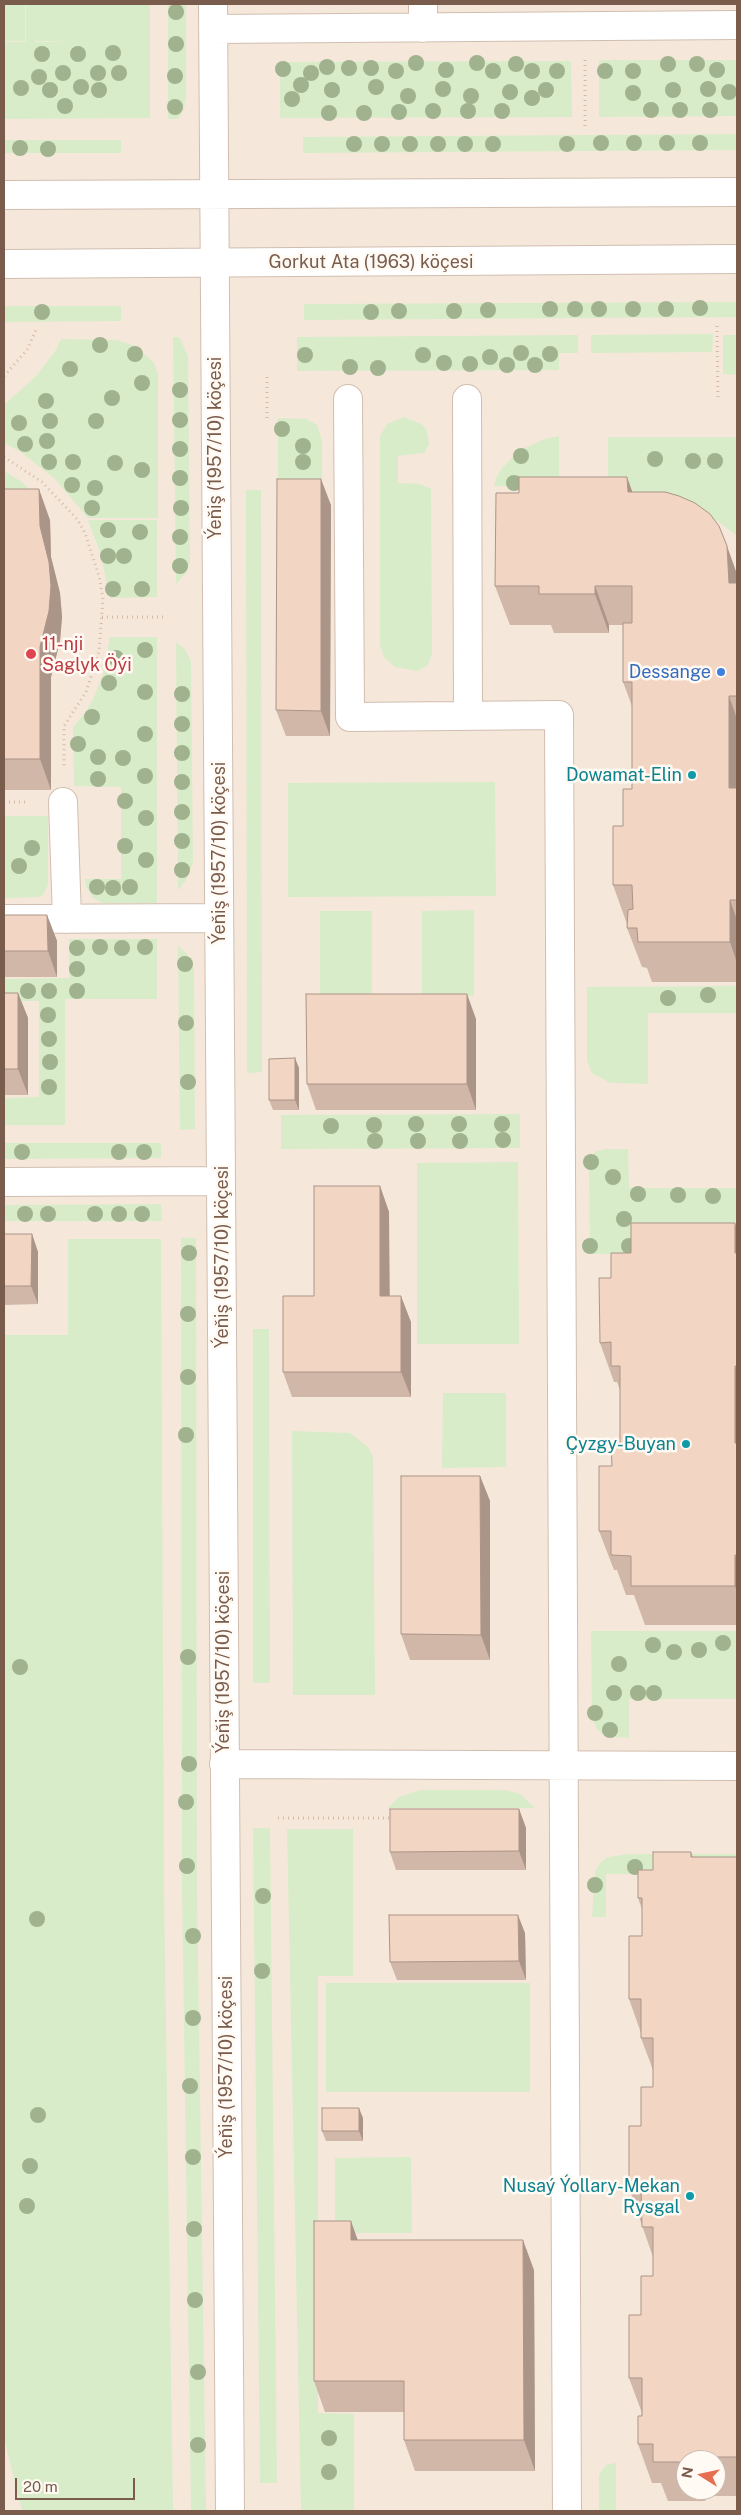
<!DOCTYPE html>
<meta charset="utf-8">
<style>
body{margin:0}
#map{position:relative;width:741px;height:2515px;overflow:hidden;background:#fdf6ec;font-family:"Public Sans",sans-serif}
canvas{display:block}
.frame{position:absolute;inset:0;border:5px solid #7a5c4d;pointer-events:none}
.north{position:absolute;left:676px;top:2450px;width:50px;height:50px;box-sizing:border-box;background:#fffaf3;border:1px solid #cabbb1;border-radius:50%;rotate:280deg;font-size:14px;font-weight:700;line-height:20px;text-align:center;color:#7a5c4d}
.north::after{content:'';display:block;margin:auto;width:18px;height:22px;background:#e76f51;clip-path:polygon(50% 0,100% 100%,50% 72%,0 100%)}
.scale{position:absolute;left:15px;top:2478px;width:120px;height:22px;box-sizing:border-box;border:2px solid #7a5c4d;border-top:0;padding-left:6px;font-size:15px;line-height:18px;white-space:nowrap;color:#7a5c4d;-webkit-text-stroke:4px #fffaf3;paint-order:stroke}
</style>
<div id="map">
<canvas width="741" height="2515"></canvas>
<div class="frame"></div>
<div class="north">N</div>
<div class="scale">20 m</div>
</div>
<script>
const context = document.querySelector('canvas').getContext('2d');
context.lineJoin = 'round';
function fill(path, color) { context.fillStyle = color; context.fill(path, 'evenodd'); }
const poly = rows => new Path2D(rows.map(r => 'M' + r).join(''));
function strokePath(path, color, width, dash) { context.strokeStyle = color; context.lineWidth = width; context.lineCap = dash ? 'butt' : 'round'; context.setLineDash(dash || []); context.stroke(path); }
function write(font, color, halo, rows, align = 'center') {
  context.font = font + ' "Public Sans",sans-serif'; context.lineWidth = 5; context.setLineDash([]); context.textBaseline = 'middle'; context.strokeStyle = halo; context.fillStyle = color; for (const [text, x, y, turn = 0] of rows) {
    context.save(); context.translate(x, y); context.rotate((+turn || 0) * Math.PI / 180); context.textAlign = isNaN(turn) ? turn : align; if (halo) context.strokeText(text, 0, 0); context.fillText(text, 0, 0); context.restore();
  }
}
const residential = poly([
 [4,4,737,4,737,2511,4,2511],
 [686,2460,716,2460,716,2490,686,2490]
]);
const green = poly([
 [4,4,25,4,25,41,4,41],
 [26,4,35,4,35,42,78,42,35,41,35,4,150,4,150,118,4,119,4,42,26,42],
 [168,4,186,4,186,95,184,109,178,119,168,119],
 [599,60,737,60,737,116,599,117],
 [571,61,572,117,280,118,280,62],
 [737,134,737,150,303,153,303,137],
 [4,140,121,140,121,153,4,153],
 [737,302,737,317,304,320,304,304],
 [4,306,121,306,121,321,4,322],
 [713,334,712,352,591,353,591,335],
 [578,335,578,353,559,353,559,370,297,371,297,337],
 [723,335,737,335,737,375,723,374],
 [173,337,179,337,188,356,190,563,186,573,176,584],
 [61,339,117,340,135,346,154,363,158,375,158,518,88,518,55,479,21,452,4,443,4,405,37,375,56,350],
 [404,417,423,425,427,431,429,444,424,453,398,456,398,483,420,484,431,489,432,653,428,665,418,671,395,667,384,657,380,645,380,436,387,424],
 [278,418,306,419,317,425,322,441,322,498,278,499],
 [559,436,559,486,494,486,497,476,503,467,520,450,545,439],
 [608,437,737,437,737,536,719,522,702,513,608,507],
 [4,471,22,482,28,488,28,492,4,497],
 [246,490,261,490,262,1072,247,1073],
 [88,520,157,520,157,597,110,598,100,552],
 [110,637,157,637,157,903,103,903,93,898,86,886,85,879,121,879,121,787,74,786,73,727,86,712,94,697,104,672],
 [176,642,185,649,191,662,193,863,186,880,178,890],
 [495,782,496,896,288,897,288,783],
 [4,816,48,816,48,884,44,894,39,897,4,898],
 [474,910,474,996,422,996,422,911],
 [320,911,372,911,372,997,320,997],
 [69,939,157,939,157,999,65,999,65,1125,4,1125,4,1098,39,1097,39,1001,4,1001,4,979,69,978],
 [178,946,187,954,194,970,195,1129,180,1130],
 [737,986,737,1013,648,1013,648,1084,610,1083,592,1073,587,1061,587,987],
 [520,1114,520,1148,281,1149,281,1115],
 [4,1143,161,1143,161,1158,4,1159],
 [608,1149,628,1149,629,1188,737,1188,737,1254,590,1254,589,1159,596,1151],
 [518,1162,519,1344,417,1344,417,1163],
 [161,1204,162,1221,4,1221,4,1205],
 [181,1238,196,1238,197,1887,206,2511,191,2511,182,1887],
 [68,1239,161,1239,164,1889,173,2511,22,2511,4,2438,4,1335,68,1335],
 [253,1329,269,1329,270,1683,253,1683],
 [443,1393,506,1393,506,1467,442,1468],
 [292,1431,350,1433,368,1447,373,1457,375,1695,293,1695],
 [591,1631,737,1631,737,1699,629,1699,629,1738,605,1736,597,1729,592,1718],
 [420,1790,505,1790,520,1794,535,1808,388,1808,399,1797],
 [253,1828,270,1828,277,2483,260,2483],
 [287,1829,353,1829,353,1976,318,1976,318,2413,354,2414,354,2511,301,2511],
 [630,1854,737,1854,737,1874,606,1874,606,1917,592,1917,595,1871,602,1861,608,1857],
 [326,1983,530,1983,530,2092,326,2092],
 [411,2157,412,2233,335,2233,335,2158],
 [616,2463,616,2510,737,2511,599,2511,599,2475,606,2465]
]);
const path = poly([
 [585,60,585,126],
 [717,326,718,400],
 [4,376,27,350,36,330],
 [267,418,267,375],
 [4,457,42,482,77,519,85,533,99,576,103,599,99,652,86,692,64,726,64,768],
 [102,617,167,617],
 [4,802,28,802],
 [278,1818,392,1818]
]);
const minor = poly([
 [213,4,230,2511],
 [423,4,423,28],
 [213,29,737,25],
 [4,195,737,192],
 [4,264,737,259],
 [348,399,350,717,559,715,567,2511],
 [467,399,468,715],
 [63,802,67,919],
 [4,919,219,918],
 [4,1182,221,1181],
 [224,1764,737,1766]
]);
const trees = [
 [176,12],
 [176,44],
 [113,53],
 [42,54],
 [78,54],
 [416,63],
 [477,63],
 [516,64],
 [668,64],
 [697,64],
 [327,67],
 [349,68],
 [371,68],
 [283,69],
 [446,70],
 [717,70],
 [396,71],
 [493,71],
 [532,71],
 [557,71],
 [605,71],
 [633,71],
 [63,73],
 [98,73],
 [119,73],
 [311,73],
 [175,76],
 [39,77],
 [301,85],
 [81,87],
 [376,87],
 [21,88],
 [443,89],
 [708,89],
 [50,90],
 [99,90],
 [332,90],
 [546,90],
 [673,90],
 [510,92],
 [729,92],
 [633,93],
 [408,96],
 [471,96],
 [532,98],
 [292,99],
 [65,106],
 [175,107],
 [651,110],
 [680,110],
 [710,110],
 [433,111],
 [468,111],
 [502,111],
 [399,112],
 [329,113],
 [364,113],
 [601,143],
 [634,143],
 [667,143],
 [700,143],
 [354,144],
 [382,144],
 [410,144],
 [438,144],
 [465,144],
 [493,144],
 [567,144],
 [20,148],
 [48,149],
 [700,308],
 [550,309],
 [575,309],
 [599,309],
 [633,309],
 [666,309],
 [488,310],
 [399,311],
 [454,311],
 [42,312],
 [371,312],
 [100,345],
 [521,353],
 [135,354],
 [550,354],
 [305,355],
 [423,355],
 [490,357],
 [444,363],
 [470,364],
 [507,365],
 [535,365],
 [350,367],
 [378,368],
 [70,369],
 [142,383],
 [180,390],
 [112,398],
 [46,401],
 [180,420],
 [50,421],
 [96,421],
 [19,423],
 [282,429],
 [47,441],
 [25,444],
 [303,446],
 [180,449],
 [521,456],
 [655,459],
 [693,461],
 [715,461],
 [49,462],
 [73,462],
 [303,462],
 [115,463],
 [142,470],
 [180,478],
 [514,483],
 [72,485],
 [95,488],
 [92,508],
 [181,508],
 [108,530],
 [140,532],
 [180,537],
 [108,556],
 [124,556],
 [180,566],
 [113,589],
 [142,589],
 [145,650],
 [116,658],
 [109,683],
 [145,692],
 [182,694],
 [92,717],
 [182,724],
 [145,734],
 [78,744],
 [182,753],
 [98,757],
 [123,758],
 [145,776],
 [98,779],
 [182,782],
 [125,801],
 [182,812],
 [146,818],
 [182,841],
 [125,846],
 [32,848],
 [146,860],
 [19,866],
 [182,870],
 [97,887],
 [130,887],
 [113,888],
 [100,947],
 [145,947],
 [77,948],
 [122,948],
 [185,964],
 [77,969],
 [28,991],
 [49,991],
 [77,991],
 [708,995],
 [668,998],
 [48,1015],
 [186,1023],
 [49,1039],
 [50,1062],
 [188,1082],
 [49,1087],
 [416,1124],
 [459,1124],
 [502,1124],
 [374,1125],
 [331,1126],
 [503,1140],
 [375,1141],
 [418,1141],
 [460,1141],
 [22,1152],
 [119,1152],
 [144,1152],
 [591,1162],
 [613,1177],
 [638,1194],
 [678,1195],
 [713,1196],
 [25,1214],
 [48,1214],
 [95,1214],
 [119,1214],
 [142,1214],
 [624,1219],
 [590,1246],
 [629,1246],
 [189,1253],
 [188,1314],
 [188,1377],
 [186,1435],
 [723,1643],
 [653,1645],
 [699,1650],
 [674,1652],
 [188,1657],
 [619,1664],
 [20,1667],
 [614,1693],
 [638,1693],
 [654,1693],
 [595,1713],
 [610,1730],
 [189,1764],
 [186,1802],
 [187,1866],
 [635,1867],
 [595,1885],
 [263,1896],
 [37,1919],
 [193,1936],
 [262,1971],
 [193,2018],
 [190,2086],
 [38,2115],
 [193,2157],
 [30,2166],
 [27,2206],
 [194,2229],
 [195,2300],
 [198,2372],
 [329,2438],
 [198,2445],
 [329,2472]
];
const wall = poly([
 [4,489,50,520,51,557,60,593,62,617,60,641,51,677,51,790,4,790],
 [633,492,737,574,737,982,652,982,647,968,642,967,627,928,627,924,613,885,623,826,632,789,632,706,623,682,623,625,609,625,609,633,554,633,551,625,510,625,495,586],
 [331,505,330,736,286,736,276,710],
 [4,915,47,915,57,941,57,977,4,977],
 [4,993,18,993,28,1018,28,1095,4,1095],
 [476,1019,476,1110,316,1110,307,1084],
 [299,1068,299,1110,273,1110,269,1100],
 [380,1186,389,1212,389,1296,411,1322,411,1397,292,1397,283,1372,314,1296],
 [737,1229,737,1625,645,1625,634,1595,626,1595,617,1570,614,1570,599,1531,612,1466,620,1443,620,1390,617,1382,614,1382,600,1343,611,1278,631,1253],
 [4,1234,32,1234,38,1252,38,1304,4,1305],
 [480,1476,490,1501,490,1660,410,1660,401,1634],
 [519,1809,526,1828,526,1870,396,1870,390,1852],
 [691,1852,693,1857,737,1857,737,2496,706,2496,705,2501,668,2501,661,2483,652,2483,638,2444,642,2413,629,2378,641,2315,653,2276,653,2257,629,2188,641,2126,653,2087,653,2070,641,2038,641,2033,629,1999,642,1936,642,1909,638,1898,653,1870],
 [686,2460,716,2460,716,2490,686,2490],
 [525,1933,526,1980,397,1980,390,1962],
 [363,2118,363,2141,326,2141,322,2131],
 [358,2240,534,2270,535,2471,415,2471,404,2440,404,2412,325,2412,314,2381]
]);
const shadedWall = poly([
 [627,477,641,516,628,492],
 [321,479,331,505,330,736,321,711],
 [39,489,50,520,51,557,60,593,62,617,60,641,51,677,51,790,40,759],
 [727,546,737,574,737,605,729,583],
 [595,586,609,625,609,633,595,594],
 [729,696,737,719,737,810,729,788],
 [730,900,737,920,737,963,730,942],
 [47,915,57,941,57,977,48,951],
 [18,993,28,1018,28,1095,18,1069],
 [467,994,476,1019,476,1110,467,1084],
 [295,1058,299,1068,299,1110,295,1100],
 [380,1186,389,1212,390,1322,380,1296],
 [735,1223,737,1229,737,1259,735,1253],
 [32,1234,38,1252,38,1304,31,1286],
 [401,1296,411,1322,411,1397,401,1372],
 [735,1366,737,1373,737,1450,735,1443],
 [480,1476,490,1501,490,1660,481,1635],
 [735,1555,737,1562,737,1593,735,1586],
 [519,1809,526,1828,526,1870,519,1851],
 [518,1915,525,1933,526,1980,519,1961],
 [359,2108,363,2118,363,2141,359,2131],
 [351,2221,362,2252,351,2240],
 [523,2240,534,2270,535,2471,524,2440],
 [702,2490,703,2490,706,2496,705,2501]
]);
const building = poly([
 [519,477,627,477,628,492,665,492,679,496,695,503,710,514,719,526,727,546,729,583,737,583,737,696,729,696,729,788,737,788,737,900,730,900,730,942,638,942,637,928,627,928,628,910,633,909,632,885,613,885,613,826,623,826,623,789,632,789,632,682,623,682,623,623,632,623,632,586,595,586,595,594,539,594,539,586,495,586,496,493,519,493,519,477],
 [277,479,321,479,321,711,276,710,277,479],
 [4,489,39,489,40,526,49,562,51,586,49,611,40,647,40,759,4,759,4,489],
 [4,915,47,915,48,951,4,951,4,915],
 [4,993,18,993,18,1069,4,1069,4,993],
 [306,994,467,994,467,1084,307,1084,306,994],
 [295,1058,295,1100,269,1100,269,1059,295,1058],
 [314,1186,380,1186,380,1296,401,1296,401,1372,283,1372,283,1296,314,1296,314,1186],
 [631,1223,735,1223,735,1253,737,1253,737,1366,735,1366,735,1443,737,1443,737,1555,735,1555,735,1586,631,1586,631,1556,611,1555,611,1531,599,1531,599,1466,612,1466,611,1443,620,1443,620,1366,611,1366,611,1342,600,1343,599,1278,611,1278,611,1253,631,1253,631,1223],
 [4,1234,32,1234,31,1286,4,1286,4,1234],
 [401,1476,480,1476,481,1635,401,1634,401,1476],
 [390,1809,519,1809,519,1851,390,1852,390,1809],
 [653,1852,691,1852,691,1857,737,1857,737,2457,691,2457,691,2460,686,2460,686,2462,653,2462,653,2444,638,2444,638,2416,642,2416,642,2378,629,2378,629,2315,641,2315,641,2276,653,2276,653,2227,642,2227,641,2188,629,2188,629,2126,641,2126,641,2087,653,2087,653,2038,641,2038,641,1999,629,1999,629,1936,642,1936,642,1898,638,1898,638,1870,653,1870,653,1852],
 [389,1915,518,1915,519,1961,390,1962,389,1915],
 [322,2108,359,2108,359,2131,322,2131,322,2108],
 [314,2221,351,2221,351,2240,523,2240,524,2440,404,2440,404,2381,314,2381,314,2221]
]);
const markers = [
 [31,654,6,"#e0444e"],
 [721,672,5,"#3f7fe0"],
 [692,775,5,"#0f9aa8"],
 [686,1444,5,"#0f9aa8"],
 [690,2196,5,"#0f9aa8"]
];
const streetNames = [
 ["Gorkut Ata (1963) köçesi",371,262],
 ["Ýeňiş (1957/10) köçesi",215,448,-90],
 ["Ýeňiş (1957/10) köçesi",219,853,-90],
 ["Ýeňiş (1957/10) köçesi",222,1257,-90],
 ["Ýeňiş (1957/10) köçesi",223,1662,-90],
 ["Ýeňiş (1957/10) köçesi",226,2067,-90]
];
const healthNames = [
 ["11-nji",42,644],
 ["Saglyk Öýi",42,665]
];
const shopNames = [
 ["Dessange",711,672]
];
const cultureNames = [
 ["Dowamat-Elin",682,775],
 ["Çyzgy-Buyan",676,1444],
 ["Nusaý Ýollary-Mekan",680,2186],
 ["Rysgal",680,2207]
];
fill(residential, '#f5e8da');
fill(green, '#d8ecc9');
strokePath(minor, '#d1beb0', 30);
strokePath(path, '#d9b8a5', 3, [1, 4]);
strokePath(minor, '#fff', 28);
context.fillStyle = '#a0b28e';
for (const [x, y] of trees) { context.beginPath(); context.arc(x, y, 8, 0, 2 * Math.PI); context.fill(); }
fill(wall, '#d1b7a8');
fill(shadedWall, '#aa9588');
fill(building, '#f3d5c3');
strokePath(building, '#aa9588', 1);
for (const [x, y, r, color] of markers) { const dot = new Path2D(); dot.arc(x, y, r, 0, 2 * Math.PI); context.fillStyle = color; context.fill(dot); strokePath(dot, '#fffaf3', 2); }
write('18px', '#7a5c4d', '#fffaf3', streetNames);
write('18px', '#be3a42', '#fffaf3', healthNames, 'left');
write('18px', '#366cbe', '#fffaf3', shopNames, 'right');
write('18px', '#0d838f', '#fffaf3', cultureNames, 'right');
</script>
